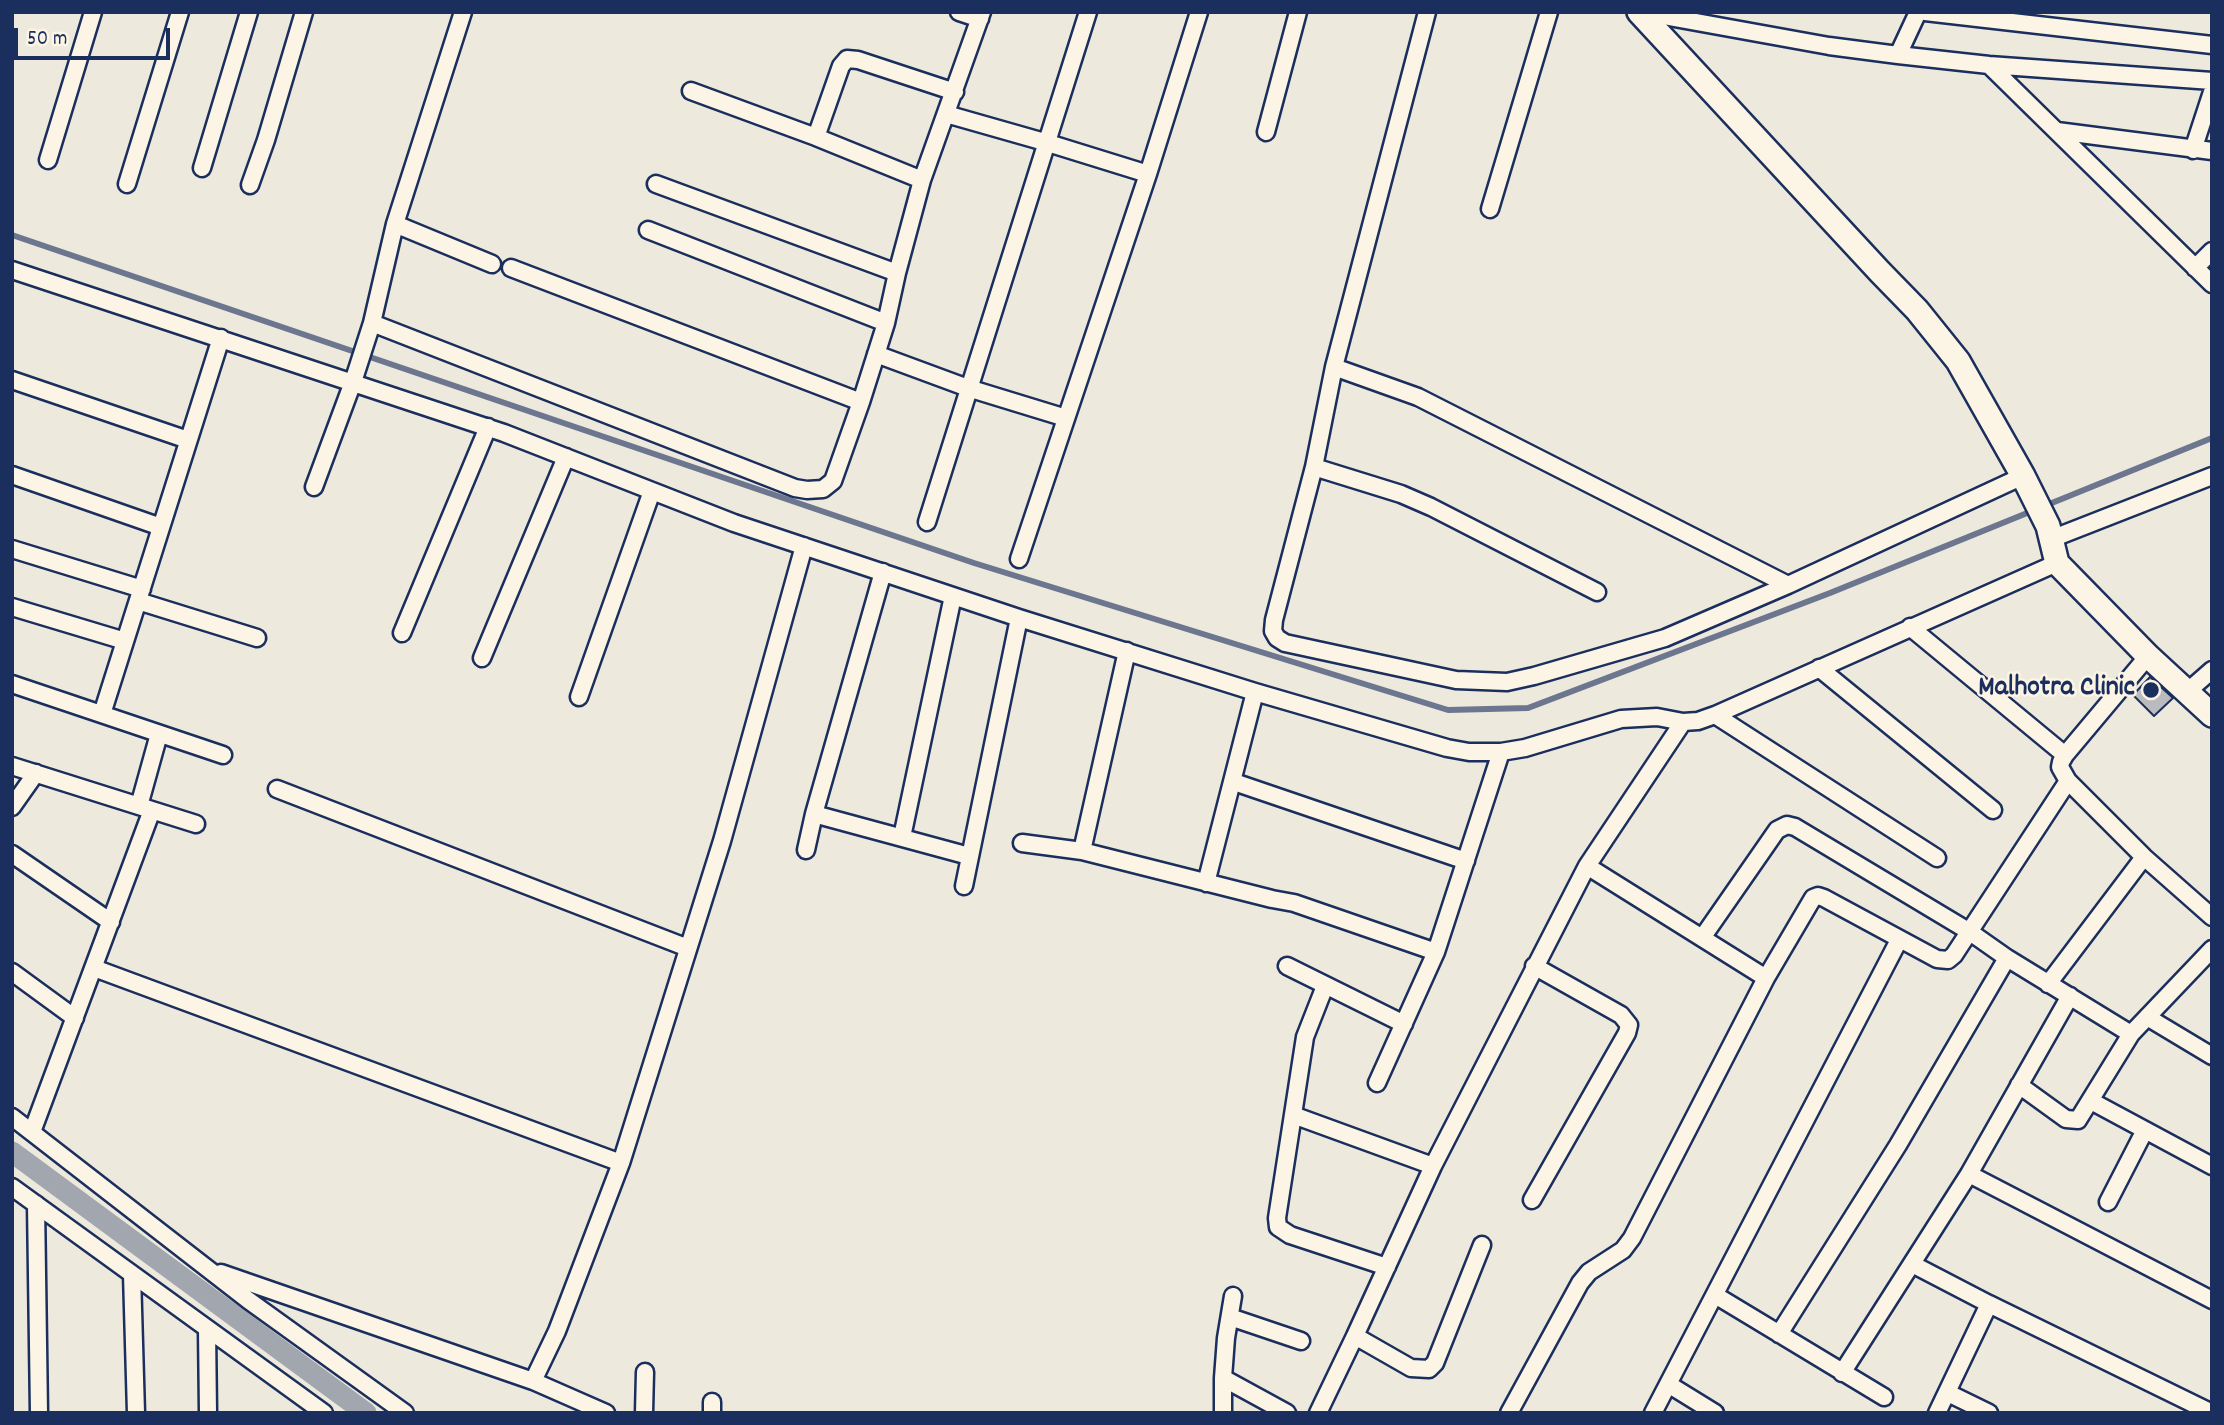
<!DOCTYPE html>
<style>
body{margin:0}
#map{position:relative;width:2224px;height:1425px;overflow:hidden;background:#eee9dd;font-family:Dekko,sans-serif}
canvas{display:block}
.frame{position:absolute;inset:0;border:14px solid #1b2f5e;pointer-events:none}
.scale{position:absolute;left:14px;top:28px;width:156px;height:32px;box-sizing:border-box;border:4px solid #1b2f5e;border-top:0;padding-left:9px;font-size:21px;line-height:24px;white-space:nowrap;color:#1b2f5e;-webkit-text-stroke:5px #fcf5e5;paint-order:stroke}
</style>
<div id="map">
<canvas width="2224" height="1425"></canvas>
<div class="frame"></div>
<div class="scale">50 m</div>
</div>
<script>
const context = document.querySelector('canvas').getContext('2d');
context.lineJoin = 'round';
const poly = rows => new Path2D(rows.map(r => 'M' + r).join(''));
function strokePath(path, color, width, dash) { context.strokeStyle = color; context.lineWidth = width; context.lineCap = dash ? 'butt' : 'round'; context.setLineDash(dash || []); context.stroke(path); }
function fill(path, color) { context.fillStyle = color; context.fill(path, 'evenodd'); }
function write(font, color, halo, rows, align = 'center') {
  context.font = font + ' Dekko,sans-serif'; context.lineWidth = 5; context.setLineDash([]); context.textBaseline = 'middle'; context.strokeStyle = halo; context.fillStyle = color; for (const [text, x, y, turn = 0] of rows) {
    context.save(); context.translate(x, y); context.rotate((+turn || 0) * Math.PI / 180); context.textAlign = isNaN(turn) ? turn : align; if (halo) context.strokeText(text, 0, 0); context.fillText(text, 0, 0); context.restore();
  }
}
const stream = poly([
 [12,235,974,563,1448,710,1528,708,1830,593,2212,438]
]);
const canal = poly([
 [12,1152,366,1413]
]);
const building = poly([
 [2150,677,2173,698,2154,716,2133,695,2150,677]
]);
const street = poly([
 [959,12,980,19],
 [1427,12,1334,367,1314,467,1274,620,1273,631,1277,638,1285,643,1456,680,1507,682,1534,676,1665,638,1788,585,2023,476],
 [1641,12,1829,46,1898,55,1989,65,2212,81],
 [1925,12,2212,45],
 [1898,55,1918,12],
 [1989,65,2212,284],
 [691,91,816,137,922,180],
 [946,114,1048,143,1148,174],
 [2057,131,2212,151],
 [1266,132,1298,12],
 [816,137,841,66,847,59,858,60,955,92],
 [2193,150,2212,92],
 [48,160,93,12],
 [202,168,249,12],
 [127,184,180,12],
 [656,184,897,273],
 [250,185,266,140,304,12],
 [1490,209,1549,12],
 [395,224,492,264],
 [648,230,886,323],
 [511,268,861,402],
 [2195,268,2212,251],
 [12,270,504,433,734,523,1019,618,1255,692,1447,748,1469,752,1501,752,1525,748,1621,719,1657,717,1683,722,1698,721,1715,715,2057,563],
 [372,323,795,488,807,490,823,489,833,481,861,402,886,323,897,273,922,180,982,12],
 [876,354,968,388,1066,418],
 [1334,367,1418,397,1788,585],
 [12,380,188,440],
 [1314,467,1401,494,1431,507,1597,592],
 [12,475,161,527],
 [314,487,353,382,372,323,395,224,463,12],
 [927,522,1088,12],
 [2051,539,2212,476],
 [12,549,142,589],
 [1019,559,1148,174,1199,12],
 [138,601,257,638],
 [12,607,125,641],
 [1910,627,2065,755],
 [402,633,488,427],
 [482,658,566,457],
 [1819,668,1993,810],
 [12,684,223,755],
 [2188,691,2212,670],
 [579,697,652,491],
 [102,714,221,338],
 [1715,715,1937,858],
 [12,766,196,824],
 [2068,781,2144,857,2212,917],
 [1234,782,1466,861],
 [277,789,688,948],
 [139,806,159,734],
 [12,807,36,773],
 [814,814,969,856],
 [902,837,953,596],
 [1022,843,1082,851,1272,899,1294,903,1436,952],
 [806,850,814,814,883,572],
 [1082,851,1127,651],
 [12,854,111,922],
 [1587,866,1766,978],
 [1206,883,1255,692],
 [964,886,1019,618],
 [1702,938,1777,830,1787,825,1795,827,1970,932,2007,958,2131,1034],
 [1287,966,1404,1024],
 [94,968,621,1163],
 [12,972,75,1018],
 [2048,984,2144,857],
 [1325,986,1305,1037,1277,1218,1278,1227,1290,1235,1387,1267],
 [2147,1017,2212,1056],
 [1377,1083,1436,952,1501,752],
 [2019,1085,2066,1119,2078,1120,2131,1034,2212,949],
 [2091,1101,2212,1166],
 [1293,1115,1433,1166],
 [12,1117,248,1300,405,1413],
 [32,1132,152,810],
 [1969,1174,2212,1300],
 [12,1187,324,1413],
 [1532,1200,1627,1033,1629,1025,1621,1015,1534,966],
 [2108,1202,2145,1130],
 [36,1204,39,1413],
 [1482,1245,1435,1363,1429,1369,1411,1368,1355,1336,1433,1166,1587,866,1683,722],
 [1912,1264,1989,1304,2212,1413],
 [221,1273,533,1381,606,1413],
 [132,1274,136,1413],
 [1715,1295,1884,1397],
 [1230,1317,1301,1341],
 [207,1329,208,1413],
 [1779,1334,1898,1145,2007,958],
 [1842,1373,1969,1174,2070,996],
 [1223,1378,1287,1413],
 [533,1381,557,1331,621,1163,722,841,804,546],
 [1668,1384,1715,1413],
 [1948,1393,1989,1413],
 [644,1413,645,1372],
 [712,1413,712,1402],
 [1223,1413,1223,1378,1226,1338,1233,1296],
 [1318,1413,1355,1336],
 [1509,1413,1580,1283,1589,1272,1623,1250,1632,1238,1766,978,1813,898,1818,896,1824,898,1937,959,1948,960,1954,955,2068,781,2060,767,2061,762,2065,755,2148,656],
 [1653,1413,1899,940],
 [1937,1413,1989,1304]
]);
const secondary = poly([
 [1639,12,1880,272,1917,310,1958,361,2023,476,2048,526,2057,563,2148,656,2212,715]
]);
const markers = [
 [2151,690,9,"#1b2f5e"]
];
const poiNames = [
 ["Malhotra Clinic",2135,690]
];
strokePath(stream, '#6c778f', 6);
strokePath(canal, '#a2a7af', 21);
fill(building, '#babbbe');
strokePath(building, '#1b2f5e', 2);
strokePath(street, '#1b2f5e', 21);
strokePath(secondary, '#1b2f5e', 28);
strokePath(street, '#fcf5e5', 16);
strokePath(secondary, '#fcf5e5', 23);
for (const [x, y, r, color] of markers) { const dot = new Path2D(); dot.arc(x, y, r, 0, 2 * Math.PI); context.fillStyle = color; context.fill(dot); strokePath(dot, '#fcf5e5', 2.5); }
write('bold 28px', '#1b2f5e', '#fcf5e5', poiNames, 'right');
</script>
